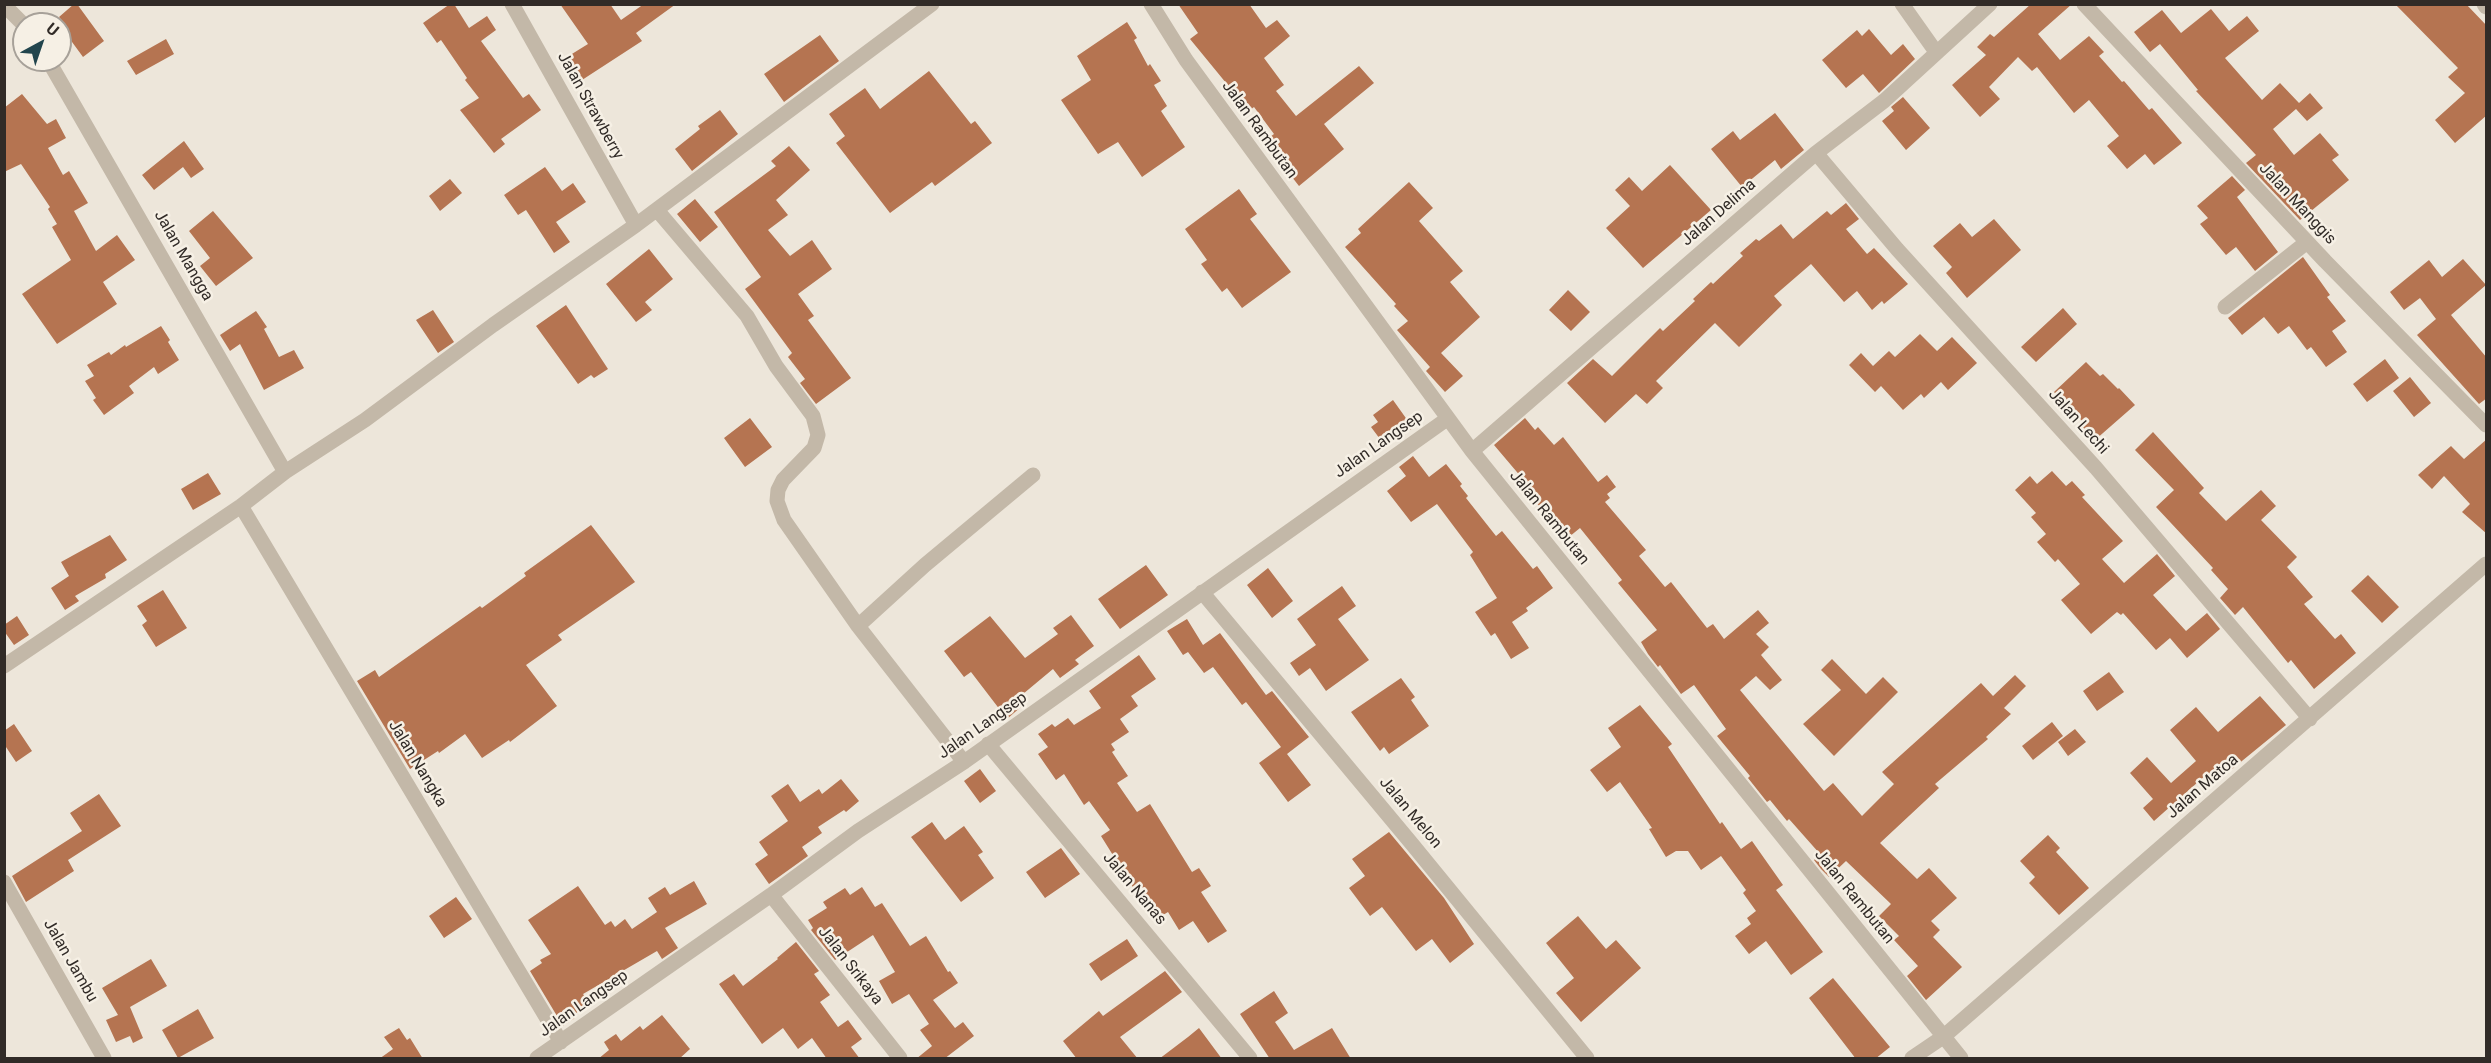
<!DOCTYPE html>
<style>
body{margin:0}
#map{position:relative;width:2491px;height:1063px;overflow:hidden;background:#ede6da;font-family:Roboto,sans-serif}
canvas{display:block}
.frame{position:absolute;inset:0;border:6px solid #312b27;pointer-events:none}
.north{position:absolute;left:12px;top:12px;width:60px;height:60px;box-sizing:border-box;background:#f6f0e5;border:2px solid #a7a199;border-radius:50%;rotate:40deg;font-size:16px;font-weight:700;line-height:24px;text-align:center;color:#312b27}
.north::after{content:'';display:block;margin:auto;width:21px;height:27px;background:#22454d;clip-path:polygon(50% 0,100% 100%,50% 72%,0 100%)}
</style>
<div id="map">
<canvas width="2491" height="1063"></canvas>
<div class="frame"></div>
<div class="north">U</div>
</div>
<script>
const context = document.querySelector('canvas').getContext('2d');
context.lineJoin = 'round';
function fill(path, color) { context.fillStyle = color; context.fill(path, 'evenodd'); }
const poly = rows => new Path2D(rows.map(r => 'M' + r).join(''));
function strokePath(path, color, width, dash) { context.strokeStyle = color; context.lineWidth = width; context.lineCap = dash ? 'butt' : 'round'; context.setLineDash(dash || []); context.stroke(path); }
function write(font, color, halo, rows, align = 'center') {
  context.font = font + ' Roboto,sans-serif'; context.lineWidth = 5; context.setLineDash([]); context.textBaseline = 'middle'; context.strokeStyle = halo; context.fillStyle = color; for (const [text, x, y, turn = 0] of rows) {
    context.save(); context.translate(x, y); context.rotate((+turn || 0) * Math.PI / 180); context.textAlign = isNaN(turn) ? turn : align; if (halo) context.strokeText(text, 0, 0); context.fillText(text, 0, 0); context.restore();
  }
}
const building = poly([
 [74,4,77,4,104,41,83,57,64,31,68,28,59,17],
 [450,4,454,4,469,28,487,16,496,30,481,41,523,98,529,94,541,110,501,139,505,144,494,153,460,110,479,98,465,80,467,78,441,40,437,43,423,23],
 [560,4,610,4,621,20,644,4,676,4,636,33,642,41,582,80,567,57,588,44],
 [1178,4,1249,4,1266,28,1277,20,1290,36,1264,58,1284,85,1276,91,1296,116,1359,66,1374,83,1324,124,1344,149,1299,186,1281,163,1287,158,1270,137,1274,134,1254,107,1250,110,1233,88,1231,89,1190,39,1198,33],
 [2031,4,2072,4,2038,34,2060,60,2089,36,2104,52,2099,56,2122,82,2124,81,2149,110,2152,108,2182,143,2154,165,2145,154,2127,169,2107,146,2119,136,2089,100,2074,113,2037,67,2032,71,2018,57,1989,87,2000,99,1980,117,1952,85,1986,55,1977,47,1990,34,1994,37],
 [2395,4,2466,4,2487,26,2487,115,2455,143,2435,120,2465,93,2448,77,2458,68],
 [2211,9,2229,31,2247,16,2259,31,2225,58,2262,100,2280,83,2299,103,2310,93,2323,108,2307,121,2296,109,2273,129,2294,155,2320,133,2339,155,2332,160,2349,180,2300,220,2246,163,2256,155,2196,91,2198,90,2160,44,2150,52,2134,32,2162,10,2181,33],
 [1127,22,1137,38,1134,40,1148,66,1150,64,1161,81,1154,85,1167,106,1161,111,1185,147,1142,177,1118,142,1098,154,1061,100,1091,80,1077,56],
 [1869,29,1891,55,1903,44,1915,59,1879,93,1863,74,1846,88,1822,60,1857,30,1862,36],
 [820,35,839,61,784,102,764,74],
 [166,39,174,54,136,75,127,61],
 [929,71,971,124,975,121,992,143,935,186,932,182,890,213,836,143,845,136,829,114,865,88,880,109],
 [22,94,47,124,56,119,66,138,48,148,63,175,69,171,88,203,74,211,96,251,117,235,135,260,103,282,117,304,57,344,22,294,71,260,52,227,57,224,48,209,50,207,21,164,4,172,4,108],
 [1903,97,1930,128,1906,150,1882,121,1894,111,1891,107],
 [720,110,738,134,692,171,675,149,700,129,698,126],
 [1775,113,1804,150,1781,169,1775,160,1742,187,1711,149,1733,131,1740,140],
 [184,141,204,169,191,178,183,167,154,190,142,175],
 [789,146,810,170,776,200,788,215,768,230,790,256,812,240,832,269,798,294,814,316,808,320,851,378,816,404,800,383,805,379,788,357,792,353,745,289,761,277,714,212,776,166,771,161],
 [1670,165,1711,210,1643,268,1606,228,1630,206,1615,190,1629,177,1642,191],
 [545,167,562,191,573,183,586,202,556,222,570,242,554,253,526,210,518,215,504,195],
 [2232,176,2245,190,2237,197,2278,252,2255,271,2236,247,2226,255,2200,224,2208,218,2197,206],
 [450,179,462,193,440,211,429,196],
 [1409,182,1433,208,1419,221,1463,271,1450,282,1480,317,1441,353,1463,376,1445,392,1426,371,1430,367,1397,330,1408,321,1394,306,1396,304,1345,247,1361,233,1358,229],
 [1239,189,1257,214,1250,219,1291,272,1242,308,1227,288,1222,292,1201,264,1207,260,1185,229],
 [695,199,718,227,700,242,677,214],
 [1846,203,1859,219,1846,229,1867,254,1874,248,1908,284,1884,304,1882,301,1872,310,1857,291,1844,302,1811,264,1774,296,1782,305,1739,347,1715,323,1656,381,1663,388,1647,404,1636,394,1605,423,1567,383,1593,359,1612,376,1660,328,1663,331,1695,301,1693,299,1711,282,1713,284,1743,256,1740,253,1756,239,1759,241,1781,224,1793,239,1827,211,1831,215],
 [213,211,253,258,216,286,200,266,210,258,189,231],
 [1994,219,2021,250,1967,298,1946,273,1952,267,1933,246,1960,223,1972,237],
 [649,249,673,279,645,302,652,310,636,322,606,284],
 [2303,257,2330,295,2327,297,2346,321,2332,331,2347,352,2326,367,2311,347,2307,350,2289,326,2278,334,2264,317,2242,335,2228,318],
 [2463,259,2486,285,2451,315,2487,358,2487,398,2479,404,2417,335,2436,319,2420,298,2404,310,2390,292,2429,260,2442,277],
 [1568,290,1590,312,1571,331,1549,310],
 [566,305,608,369,594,378,591,375,578,384,536,326],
 [2063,308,2077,324,2036,362,2021,347],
 [433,310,454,342,438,353,416,320],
 [256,311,267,327,264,329,279,357,294,350,304,368,264,390,240,344,230,351,220,335],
 [161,326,170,340,168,342,179,360,158,374,154,367,129,386,134,393,104,415,93,400,96,398,85,381,94,376,87,365,109,352,111,355,125,345,126,347],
 [1920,334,1937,351,1952,337,1977,363,1948,390,1941,382,1924,398,1921,394,1903,410,1881,386,1875,392,1849,365,1861,353,1873,366,1889,351,1895,357],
 [2385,359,2399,378,2367,402,2353,384],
 [2086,362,2100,376,2103,374,2118,389,2119,388,2135,405,2095,440,2079,423,2082,421,2054,392],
 [2410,377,2431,403,2414,417,2393,391],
 [1393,400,1413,428,1392,442,1387,434,1380,439,1371,427,1378,422,1373,415],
 [750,418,772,447,745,467,724,438],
 [1525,418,1535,430,1538,427,1554,445,1563,437,1598,482,1607,475,1616,487,1607,494,1610,498,1605,502,1646,550,1639,556,1665,587,1671,582,1707,628,1713,624,1724,639,1758,610,1769,623,1756,634,1769,647,1761,655,1782,680,1770,690,1756,676,1740,690,1824,791,1833,783,1862,816,1894,784,1882,772,1981,683,1993,696,2015,675,2026,686,2004,708,2011,714,1986,737,1988,739,1935,784,1939,788,1880,843,1917,879,1929,868,1957,898,1931,921,1940,930,1933,937,1962,967,1926,1000,1907,976,1918,966,1894,940,1899,936,1879,916,1891,904,1846,861,1829,877,1821,869,1814,860,1820,854,1789,819,1787,821,1770,800,1767,802,1748,778,1750,776,1717,736,1726,729,1694,685,1681,694,1660,665,1658,667,1648,654,1641,642,1657,630,1618,583,1622,580,1580,528,1564,541,1548,522,1551,520,1529,494,1533,491,1494,445],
 [2153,432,2204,488,2199,493,2226,521,2261,490,2276,506,2261,520,2297,557,2287,567,2313,597,2304,604,2335,639,2341,634,2356,653,2314,689,2291,660,2288,663,2243,607,2235,615,2220,598,2228,589,2211,570,2213,568,2156,507,2174,490,2135,450],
 [2487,439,2487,534,2462,512,2470,504,2444,476,2432,489,2418,475,2451,446,2464,459],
 [1413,456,1429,477,1446,464,1462,484,1460,486,1468,496,1466,498,1496,536,1502,531,1533,569,1537,566,1553,588,1526,608,1528,611,1512,622,1529,648,1511,659,1495,633,1491,636,1475,612,1497,598,1470,555,1473,552,1437,504,1411,522,1387,491,1406,476,1399,467],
 [2052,471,2066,486,2072,481,2085,495,2082,497,2123,541,2102,559,2124,583,2157,554,2175,576,2153,595,2186,631,2207,613,2220,629,2187,658,2170,638,2156,650,2123,613,2121,615,2117,612,2091,634,2061,600,2080,584,2058,559,2055,562,2037,542,2046,534,2031,517,2036,513,2015,490,2030,476,2037,484],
 [208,473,221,494,193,510,181,489],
 [591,525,635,582,558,635,562,640,526,665,557,706,510,742,509,740,482,758,465,734,439,753,438,751,410,769,357,681,375,670,379,677,480,606,482,608,526,576,524,573],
 [110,535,127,560,105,574,106,578,75,596,79,601,65,610,51,588,69,576,61,562],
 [1146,565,1168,595,1120,629,1098,599],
 [1268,568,1293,601,1272,618,1247,585],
 [2368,575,2399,607,2382,623,2351,591],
 [1342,586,1356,606,1338,619,1369,660,1326,691,1310,668,1299,676,1290,663,1316,645,1297,619],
 [163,590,187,628,156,647,142,625,147,621,137,606],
 [1071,615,1094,646,1075,660,1079,664,1060,678,1053,669,1017,699,1022,706,1007,719,971,672,964,677,944,651,990,616,1025,658,1058,634,1053,628],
 [17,616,29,635,14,645,4,631,4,625],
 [1187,619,1203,645,1220,633,1266,695,1272,691,1309,737,1287,754,1311,785,1288,802,1259,763,1281,747,1246,702,1242,705,1213,667,1204,673,1188,652,1183,655,1167,631],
 [1139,655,1156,679,1131,696,1138,706,1120,719,1129,732,1111,744,1115,750,1112,752,1128,776,1117,783,1137,812,1150,804,1192,872,1199,868,1211,886,1201,892,1227,931,1208,943,1193,921,1179,930,1168,912,1158,918,1138,887,1134,889,1101,836,1110,830,1089,801,1084,805,1064,774,1056,780,1038,754,1048,747,1038,734,1052,724,1055,727,1068,718,1074,725,1101,708,1089,691],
 [1832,659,1866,694,1883,677,1898,692,1834,756,1803,724,1841,690,1821,670],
 [2109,672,2124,692,2097,711,2083,691],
 [1401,678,1415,697,1411,700,1429,726,1389,754,1384,747,1380,751,1351,712],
 [2260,696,2286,725,2215,783,2207,774,2154,821,2143,808,2153,799,2130,773,2147,757,2171,783,2196,761,2170,730,2196,707,2218,732],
 [1640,705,1672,744,1668,747,1720,824,1722,822,1741,849,1752,841,1783,885,1776,890,1823,952,1791,975,1766,941,1749,954,1735,936,1751,924,1747,918,1756,911,1743,893,1746,890,1721,856,1701,870,1688,851,1676,851,1666,857,1649,829,1652,828,1620,782,1607,792,1590,770,1621,747,1608,728],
 [2052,722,2063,736,2033,760,2022,746],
 [14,724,32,751,16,762,4,744,4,731],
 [2075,729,2086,742,2068,756,2058,742],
 [980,769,996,791,980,803,964,781],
 [841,779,859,801,846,812,844,810,818,827,822,833,802,847,808,856,769,884,755,864,768,855,759,842,788,821,771,796,788,784,800,802,819,789,822,794],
 [99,794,121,826,68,860,74,871,26,902,12,876,82,831,70,813],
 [932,822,945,840,964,826,983,852,978,855,994,878,961,902,911,837],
 [1389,832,1444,898,1474,944,1450,963,1432,939,1416,951,1382,907,1370,916,1349,888,1365,876,1352,859],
 [2048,835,2060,848,2056,852,2089,888,2059,915,2029,883,2035,877,2020,861],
 [1061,848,1080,874,1045,898,1026,872],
 [694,881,707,904,665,928,678,948,662,959,657,951,583,994,590,1004,573,1015,575,1018,563,1026,530,971,542,963,540,960,551,954,528,920,578,886,605,925,611,921,615,927,625,919,632,929,657,912,648,898,665,887,670,895],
 [862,887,875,907,882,903,910,946,926,936,948,972,950,971,958,983,933,1000,955,1028,963,1022,974,1036,944,1059,916,1059,932,1046,920,1030,929,1024,909,994,892,1004,879,981,895,972,873,935,835,960,811,930,813,928,808,920,827,908,823,902,845,888,850,895],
 [456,897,472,919,444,938,429,916],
 [1578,916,1606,949,1616,940,1641,968,1581,1022,1556,993,1574,978,1546,943],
 [1127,939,1138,956,1101,981,1089,964],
 [796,942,819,971,814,974,830,995,820,1002,838,1027,848,1020,862,1039,851,1047,860,1059,827,1059,812,1038,798,1049,783,1028,762,1044,719,984,734,974,743,986,778,959,777,958],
 [151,959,167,986,130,1007,143,1038,133,1043,130,1036,116,1042,106,1020,118,1015,102,988],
 [1165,971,1182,992,1120,1037,1138,1059,1077,1059,1063,1041,1099,1011,1103,1016],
 [1833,978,1890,1047,1875,1059,1856,1059,1809,998],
 [1274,991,1288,1013,1275,1022,1294,1050,1332,1028,1351,1059,1270,1059,1240,1014],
 [198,1009,214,1038,178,1058,162,1030],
 [662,1015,690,1049,679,1059,598,1059,609,1050,604,1042,616,1034,621,1041,640,1026,643,1030],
 [399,1028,407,1040,410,1038,423,1059,379,1059,393,1049,384,1037],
 [1199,1028,1222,1059,1159,1059,1188,1037]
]);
const minor = poly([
 [512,4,636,225],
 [1151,4,1186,60,1472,451,1961,1058],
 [1902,4,1936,52],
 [2084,4,2325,261,2486,425],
 [2484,4,2486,7],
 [4,5,24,25],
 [48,60,285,472],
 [1816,153,1897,249,2096,468,2310,719],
 [657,210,747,316,776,366,813,416,818,435,814,448,783,480,778,490,777,501,784,520,858,626,964,762],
 [2225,307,2307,242],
 [1472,451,1816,153,1884,101,1990,4],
 [241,506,561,1042],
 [1202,592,1412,844,1587,1058],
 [858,626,925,565,1033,475],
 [4,666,241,506,285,472,365,420,493,325,636,225,932,4],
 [988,744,1250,1058],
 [4,882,104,1058],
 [771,895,900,1058],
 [537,1058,771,895,858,831,964,762,1447,419],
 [1912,1058,1943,1037,2486,564]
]);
const streetNames = [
 ["Jalan Strawberry",590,106,61],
 ["Jalan Rambutan",1259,130,54],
 ["Jalan Manggis",2297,204,47],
 ["Jalan Delima",1719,213,-41],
 ["Jalan Mangga",183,256,60],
 ["Jalan Lechi",2078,422,48],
 ["Jalan Langsep",1379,445,-35],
 ["Jalan Rambutan",1549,518,51],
 ["Jalan Langsep",983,726,-35],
 ["Jalan Nangka",417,764,59],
 ["Jalan Matoa",2203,787,-41],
 ["Jalan Melon",1410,813,50],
 ["Jalan Nanas",1134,889,50],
 ["Jalan Rambutan",1854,897,51],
 ["Jalan Jambu",70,961,60],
 ["Jalan Srikaya",850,966,52],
 ["Jalan Langsep",584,1004,-35]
];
fill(building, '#b57451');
strokePath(minor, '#c3b8a8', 15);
write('16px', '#312b27', '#f6f0e5', streetNames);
</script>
